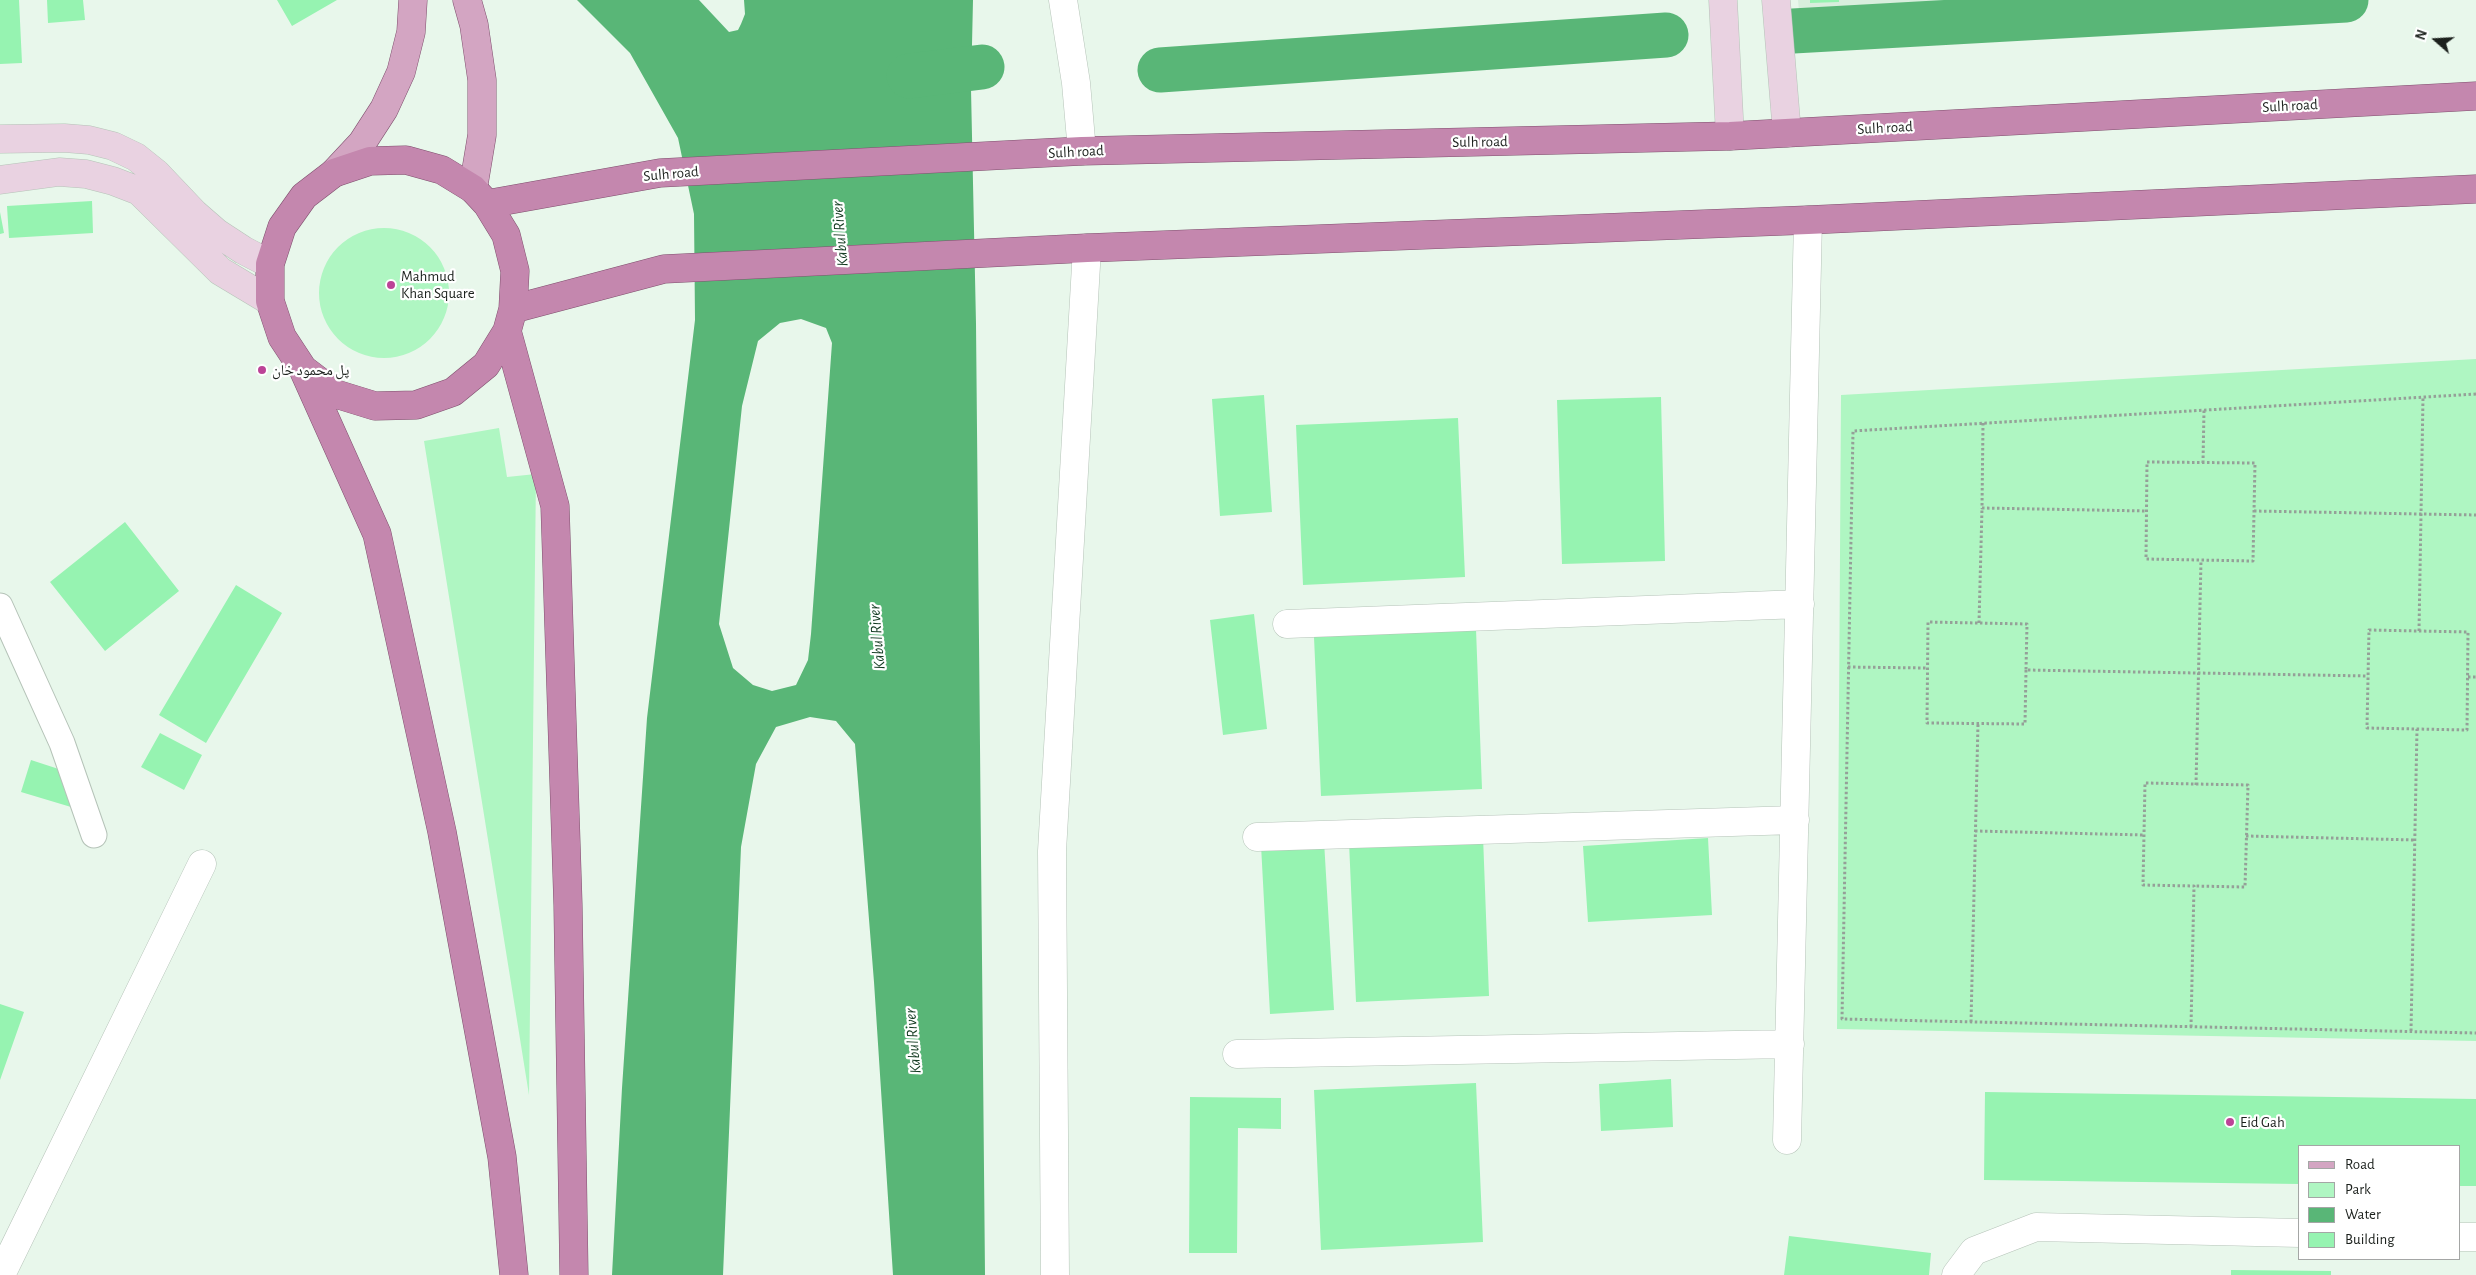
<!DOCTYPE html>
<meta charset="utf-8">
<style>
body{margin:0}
#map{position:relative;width:2476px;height:1275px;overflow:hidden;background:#e8f7eb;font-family:"Alegreya Sans",sans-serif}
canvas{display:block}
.legend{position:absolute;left:2298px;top:1145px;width:162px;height:115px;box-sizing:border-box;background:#fff;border:1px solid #a4a6a5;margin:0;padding:6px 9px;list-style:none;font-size:15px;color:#1c211d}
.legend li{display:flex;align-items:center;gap:10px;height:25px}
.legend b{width:25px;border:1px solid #a4a6a5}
.north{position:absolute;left:2411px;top:15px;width:50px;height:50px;-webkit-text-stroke:4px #fff;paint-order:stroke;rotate:289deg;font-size:14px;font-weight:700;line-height:20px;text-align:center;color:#1c211d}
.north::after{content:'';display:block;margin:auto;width:18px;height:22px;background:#1c211d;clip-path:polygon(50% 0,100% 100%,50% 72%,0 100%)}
</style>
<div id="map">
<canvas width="2476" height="1275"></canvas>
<ul class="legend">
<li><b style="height:6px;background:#d3a5c2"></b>Road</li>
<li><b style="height:14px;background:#aff6c2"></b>Park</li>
<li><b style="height:14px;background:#59b677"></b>Water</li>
<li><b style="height:14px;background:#96f3b1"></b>Building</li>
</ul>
<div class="north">N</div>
</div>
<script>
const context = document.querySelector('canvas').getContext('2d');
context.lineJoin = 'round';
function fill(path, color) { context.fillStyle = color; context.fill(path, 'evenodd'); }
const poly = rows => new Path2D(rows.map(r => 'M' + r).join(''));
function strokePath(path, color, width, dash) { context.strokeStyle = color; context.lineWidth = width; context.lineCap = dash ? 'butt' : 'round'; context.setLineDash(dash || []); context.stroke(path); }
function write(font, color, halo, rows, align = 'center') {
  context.font = font + ' "Alegreya Sans","Noto Naskh Arabic",sans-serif'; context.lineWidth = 4.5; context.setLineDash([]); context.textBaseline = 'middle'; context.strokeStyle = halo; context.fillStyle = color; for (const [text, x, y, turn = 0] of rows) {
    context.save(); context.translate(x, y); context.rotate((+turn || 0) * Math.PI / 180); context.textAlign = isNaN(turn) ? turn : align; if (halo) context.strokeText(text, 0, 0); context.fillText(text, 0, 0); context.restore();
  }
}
const built = poly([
 [1798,0,1999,0,1799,11]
]);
const green = poly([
 '319 293a65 65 0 1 1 130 0a65 65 0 1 1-130 0Z',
 [2476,359,2476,1041,1837,1029,1841,395],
 [499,428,507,477,536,474,529,1095,424,441]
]);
const water = poly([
 [577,0,699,0,729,32,738,30,741,24,745,14,744,0,973,0,971,89,976,324,985,1275,893,1275,874,982,855,744,836,721,810,717,776,727,756,764,741,847,723,1275,612,1275,622,1088,647,718,695,320,694,214,678,138,630,53],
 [801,319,826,328,832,343,811,634,808,660,796,685,772,691,753,685,733,668,719,624,742,406,758,341,780,323]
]);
const canal = poly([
 [1793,31,2346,0],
 [1160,70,1666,35],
 [909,76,982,67]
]);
const building = poly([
 [0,0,19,0,22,63,0,64],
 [47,0,83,0,85,20,48,23],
 [277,0,337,0,292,26],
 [1810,0,1839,0,1839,2,1810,3],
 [92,201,93,233,9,238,7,206],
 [0,212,4,233,0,234],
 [1264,395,1272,512,1220,516,1212,399],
 [1661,397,1665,561,1562,564,1557,400],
 [1458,418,1465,577,1303,585,1296,425],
 [125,522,179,591,105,651,50,582],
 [236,585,282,613,206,743,159,715],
 [1254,614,1267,729,1223,735,1210,620],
 [1476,629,1482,789,1321,796,1314,637],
 [160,733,202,755,184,790,141,767],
 [31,760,80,776,71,807,21,792],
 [1483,836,1489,996,1356,1002,1349,842],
 [1708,838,1712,915,1588,922,1583,846],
 [1324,841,1334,1010,1270,1014,1261,845],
 [0,1004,24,1012,0,1080],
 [1671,1079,1673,1127,1601,1131,1599,1084],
 [1476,1083,1483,1242,1321,1250,1314,1090],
 [1985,1092,2476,1099,2476,1186,2460,1186,2460,1146,2300,1146,2300,1184,1984,1180],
 [1190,1097,1281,1098,1281,1129,1238,1128,1237,1253,1189,1253],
 [1789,1236,1931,1253,1929,1275,1784,1275],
 [2231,1270,2331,1271,2331,1275,2231,1275]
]);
const path = poly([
 [2476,394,1853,431,1842,1019,2476,1033],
 [1983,423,1982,508,2147,511],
 [2147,462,2255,463,2253,561,2146,559,2147,462],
 [2203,463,2204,410],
 [2254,511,2476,515],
 [1979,623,1982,508],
 [2419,631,2423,397],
 [1848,667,1927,668],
 [2026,670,2025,724,1927,723,1928,622,2027,624,2026,670,2368,676],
 [2468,677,2476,677],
 [2196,785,2201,560],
 [1975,831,2144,835],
 [2246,836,2415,840],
 [1971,1022,1978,723],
 [2191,1027,2194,886,2143,885,2145,783,2248,785,2245,887,2194,886],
 [2411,1031,2417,729,2367,728,2369,630,2468,632,2467,730,2417,729]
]);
const service = poly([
 [0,606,62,743,94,835]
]);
const minor = poly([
 [1063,0,1076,83,1082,151],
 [1287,624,1800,604],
 [1257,837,1795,820],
 [1237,1054,1790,1044],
 [1787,1140,1808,220],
 [2460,1237,2476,1237],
 [1,1275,202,864],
 [1055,1275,1052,851,1087,248],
 [1956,1275,1974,1251,2036,1227,2300,1233]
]);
const secondary = poly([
 [1723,0,1730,136],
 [1776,0,1787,133],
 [0,139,64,138,89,140,113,146,136,157,156,173,194,213,217,233,243,250,270,264],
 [0,180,59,172,86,174,113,181,139,191,220,271,270,301]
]);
const primary = poly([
 [467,0,474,25,482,80,482,135,473,189],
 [334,173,362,143,384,109,401,72,411,32,413,0]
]);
const trunk = poly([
 [487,204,660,173,1082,151,1730,136,2476,96],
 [513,309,664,269,1087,248,1808,220,2476,189],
 [507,331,555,506,568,905,574,1275],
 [303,369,336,394,375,406,416,405,453,392,486,365,507,331,513,309,515,271,506,235,487,204,473,189,442,170,406,160,370,161,334,173,304,196,282,227,270,264,270,301,282,337,303,369,377,534,442,832,502,1157,514,1275]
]);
const markers = [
 [391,285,5,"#bc4397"],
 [262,370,5,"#bc4397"],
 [2230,1122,5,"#bc4397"]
];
const streetNames = [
 ["Sulh road",2290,106,-3],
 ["Sulh road",1885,128,-3],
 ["Sulh road",1480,142,-1],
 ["Sulh road",1076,152,-3],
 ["Sulh road",671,174,-5]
];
const poiNames = [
 ["Mahmud",401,276],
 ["Khan Square",401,293],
 ["پل محمود خان",272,370],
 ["Eid Gah",2240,1122]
];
const waterNames = [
 ["Kabul River",840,234,-95],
 ["Kabul River",877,637,-95],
 ["Kabul River",913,1041,-95]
];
fill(built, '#d8eedd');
fill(green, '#aff6c2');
fill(water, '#59b677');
strokePath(canal, '#59b677', 45);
fill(building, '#96f3b1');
strokePath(service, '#b5c3b8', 27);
strokePath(minor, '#b5c3b8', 29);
strokePath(secondary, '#b5c3b8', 29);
strokePath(primary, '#7f506e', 29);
strokePath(trunk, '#7f506e', 29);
strokePath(path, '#95a098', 3, [2.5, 2.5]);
strokePath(service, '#fff', 25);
strokePath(minor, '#fff', 28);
strokePath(secondary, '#e9d2e1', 28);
strokePath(primary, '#d3a5c2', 28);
strokePath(trunk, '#c487ae', 28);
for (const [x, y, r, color] of markers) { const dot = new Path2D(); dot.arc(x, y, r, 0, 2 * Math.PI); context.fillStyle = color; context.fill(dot); strokePath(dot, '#fff', 2); }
write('15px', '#1c211d', '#fff', streetNames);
write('15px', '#1c211d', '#fff', poiNames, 'left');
write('italic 16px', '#153c23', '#fff', waterNames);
</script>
